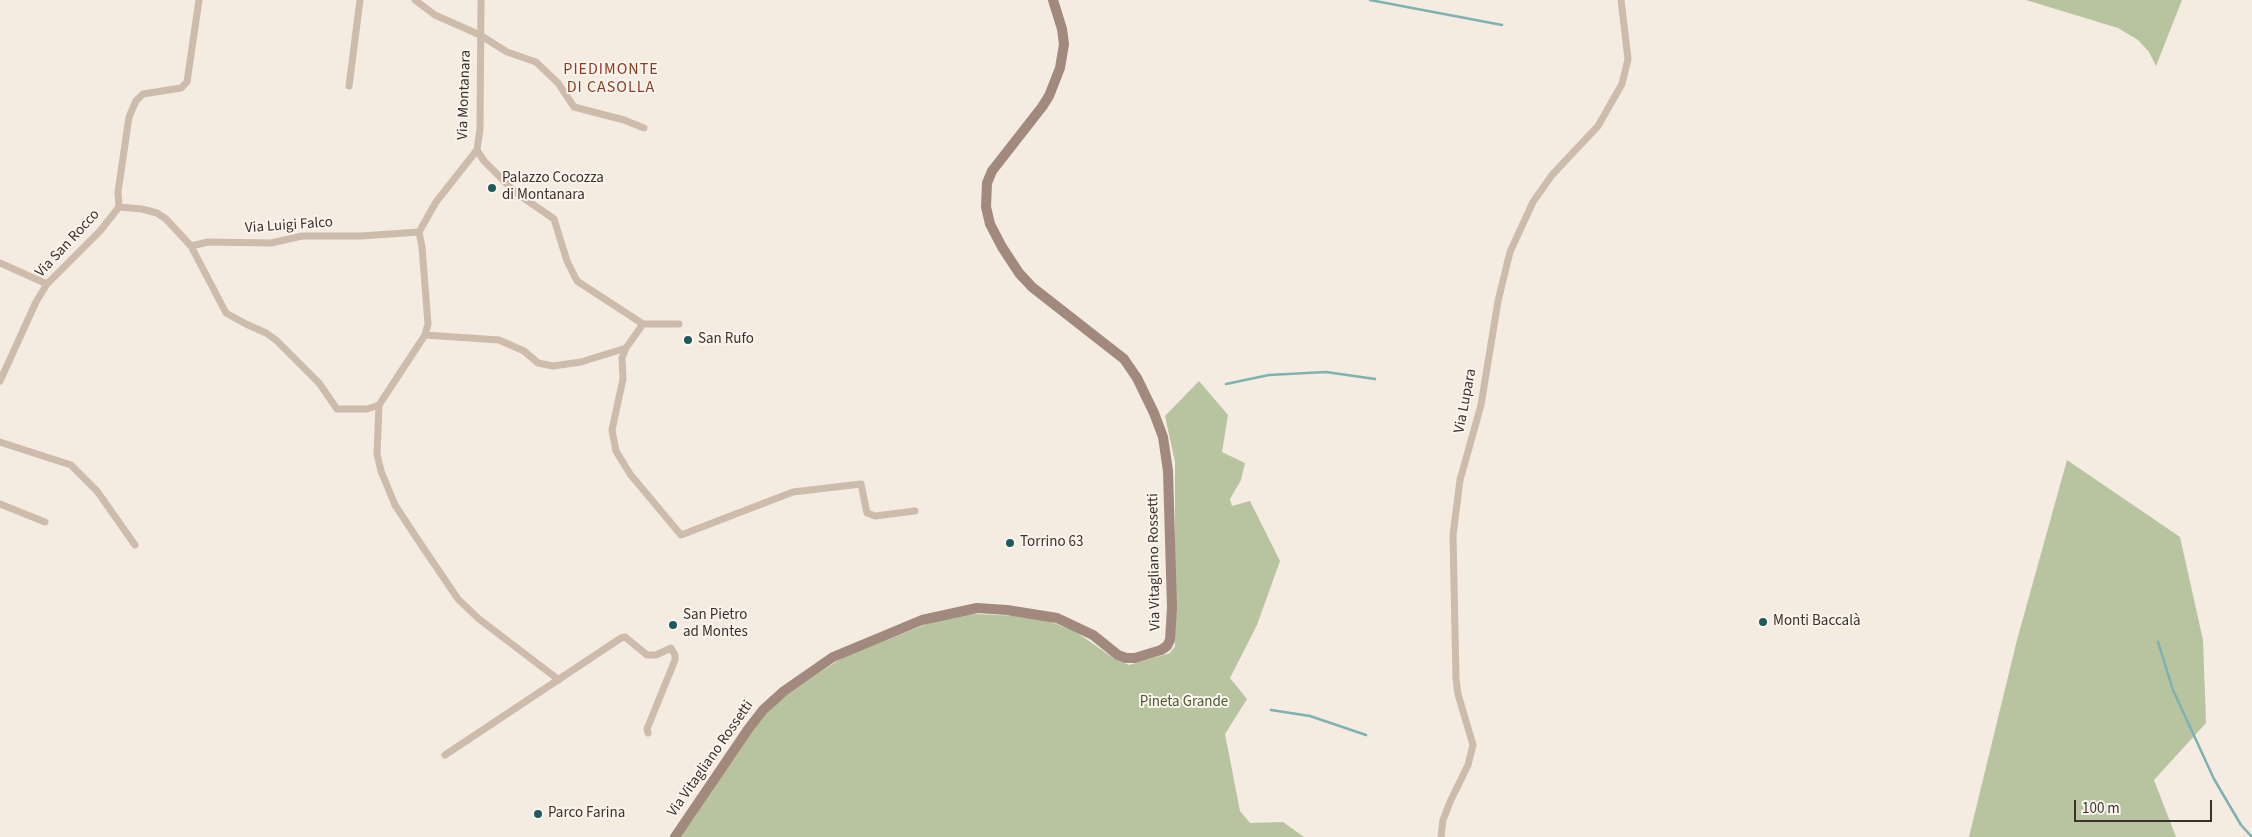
<!DOCTYPE html>
<meta charset="utf-8">
<style>
body{margin:0}
#map{position:relative;width:2252px;height:837px;overflow:hidden;background:#f4ebe1;font-family:"Source Sans 3",sans-serif}
canvas{display:block}
.scale{position:absolute;left:2074px;top:800px;width:138px;height:22px;box-sizing:border-box;border:2px solid #3b302b;border-top:0;padding-left:6px;font-size:15px;line-height:18px;white-space:nowrap;color:#3b302b;-webkit-text-stroke:4px #fbf5ee;paint-order:stroke}
</style>
<div id="map">
<canvas width="2252" height="837"></canvas>
<div class="scale">100 m</div>
</div>
<script>
const context = document.querySelector('canvas').getContext('2d');
context.lineJoin = 'round';
function fill(path, color) { context.fillStyle = color; context.fill(path, 'evenodd'); }
const poly = rows => new Path2D(rows.map(r => 'M' + r).join(''));
function strokePath(path, color, width, dash) { context.strokeStyle = color; context.lineWidth = width; context.lineCap = dash ? 'butt' : 'round'; context.setLineDash(dash || []); context.stroke(path); }
function write(font, color, halo, rows, align = 'center') {
  context.font = font + ' "Source Sans 3",sans-serif'; context.lineWidth = 4; context.setLineDash([]); context.textBaseline = 'middle'; context.strokeStyle = halo; context.fillStyle = color; for (const [text, x, y, turn = 0] of rows) {
    context.save(); context.translate(x, y); context.rotate((+turn || 0) * Math.PI / 180); context.textAlign = isNaN(turn) ? turn : align; if (halo) context.strokeText(text, 0, 0); context.fillText(text, 0, 0); context.restore();
  }
}
const green = poly([
 [2026,0,2182,0,2156,66,2149,52,2138,40,2118,28],
 [1199,381,1228,415,1222,452,1245,463,1241,480,1230,499,1232,506,1250,501,1280,561,1257,625,1230,678,1247,699,1225,734,1240,811,1250,823,1283,822,1304,837,681,837,760,720,783,697,843,657,927,624,952,617,974,614,1019,616,1049,621,1076,632,1112,657,1129,665,1170,653,1175,646,1175,462,1165,416],
 [2067,460,2180,537,2203,640,2206,723,2154,780,2176,837,1969,837,2017,640]
]);
const stream = poly([
 [1370,0,1502,25],
 [1226,384,1269,375,1326,372,1375,379],
 [2158,642,2173,690,2214,779,2241,825,2252,837],
 [1271,710,1310,716,1366,735]
]);
const street = poly([
 [415,0,435,15,480,35,507,52,536,62,558,83,574,107,624,120,644,128],
 [349,86,360,0],
 [477,150,484,161,515,192,554,219,567,261,577,281,643,324],
 [119,207,142,209,157,213,166,219,191,246,226,313,246,324,266,333,276,340,319,383,337,409,367,409,379,405,425,335,428,324,422,247,419,232],
 [119,207,118,192,129,117,136,101,143,94,181,88,187,82,199,0],
 [419,232,436,202,477,150,480,129,481,0],
 [191,246,208,242,271,243,302,236,361,236,419,232],
 [0,263,47,284],
 [643,324,626,348,622,358,623,379,612,430,616,451,630,474,681,535,793,492,861,484,867,513,875,516,915,511],
 [643,324,679,324],
 [425,335,499,340,524,351,538,363,553,366,581,362,626,348],
 [0,381,36,302,47,284,100,231,119,207],
 [379,405,377,454,381,471,395,505,422,546,458,599,479,619,559,680],
 [0,442,71,465,97,491,135,545],
 [0,504,45,522],
 [445,755,621,638,625,637,647,655,656,655,671,648,675,655,675,660,647,729,648,733],
 [1441,837,1443,820,1450,802,1468,765,1473,745,1458,694,1456,679,1453,535,1460,480,1481,405,1498,301,1510,252,1533,202,1552,175,1598,126,1622,84,1628,59,1621,0]
]);
const secondary = poly([
 [675,837,749,728,763,710,784,691,833,657,922,620,977,608,1007,610,1057,618,1093,635,1118,655,1126,658,1135,658,1161,650,1167,646,1170,640,1172,608,1168,471,1163,437,1154,413,1137,378,1124,359,1032,287,1019,273,1002,247,990,224,986,207,987,183,992,171,1042,107,1049,96,1060,68,1064,44,1062,29,1053,0]
]);
const markers = [
 [492,188,5,"#1f5a5e"],
 [688,340,5,"#1f5a5e"],
 [1010,543,5,"#1f5a5e"],
 [1763,622,5,"#1f5a5e"],
 [673,625,5,"#1f5a5e"],
 [538,814,5,"#1f5a5e"]
];
const streetNames = [
 ["Via Montanara",465,95,-88],
 ["Via Luigi Falco",289,226,-4],
 ["Via San Rocco",68,244,-47],
 ["Via Lupara",1466,401,-79],
 ["Via Vitagliano Rossetti",1155,562,-91],
 ["Via Vitagliano Rossetti",711,759,-55]
];
const poiNames = [
 ["Palazzo Cocozza",502,179],
 ["di Montanara",502,196],
 ["San Rufo",698,340],
 ["Torrino 63",1020,543],
 ["San Pietro",683,616],
 ["ad Montes",683,633],
 ["Monti Baccalà",1773,622],
 ["Parco Farina",548,814]
];
const parkNames = [
 ["Pineta Grande",1184,703]
];
const neighbourhoodNames = [
 ["PIEDIMONTE",611,70],
 ["DI CASOLLA",611,88]
];
fill(green, '#b8c4a0');
strokePath(stream, '#7fb0b2', 2.5);
strokePath(street, '#cdbbac', 7);
strokePath(secondary, '#a18a7d', 10);
for (const [x, y, r, color] of markers) { const dot = new Path2D(); dot.arc(x, y, r, 0, 2 * Math.PI); context.fillStyle = color; context.fill(dot); strokePath(dot, '#fbf5ee', 2); }
write('15px', '#3b302b', '#fbf5ee', streetNames);
write('15px', '#3b302b', '#fbf5ee', poiNames, 'left');
write('15px', '#4a5a2e', '#fbf5ee', parkNames);
context.letterSpacing = '1px';
write('16px', '#8c3b22', '#fbf5ee', neighbourhoodNames);
context.letterSpacing = '0px';
</script>
